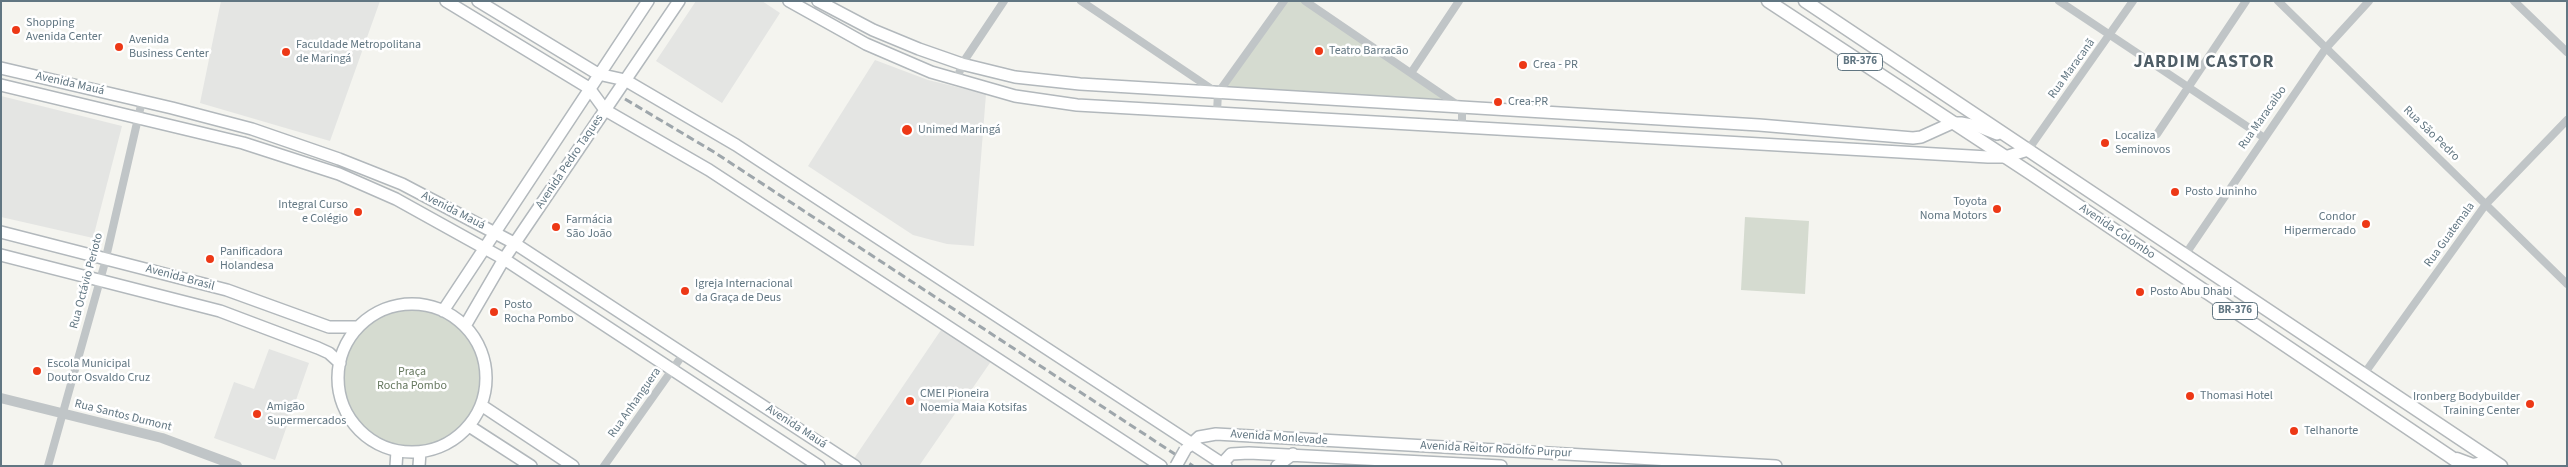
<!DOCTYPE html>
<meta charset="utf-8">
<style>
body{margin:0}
#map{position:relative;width:2568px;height:467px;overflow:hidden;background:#f4f4ef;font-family:"Source Sans 3",sans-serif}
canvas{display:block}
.frame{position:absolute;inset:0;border:2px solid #617682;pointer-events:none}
</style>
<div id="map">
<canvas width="2568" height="467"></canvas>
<div class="frame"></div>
</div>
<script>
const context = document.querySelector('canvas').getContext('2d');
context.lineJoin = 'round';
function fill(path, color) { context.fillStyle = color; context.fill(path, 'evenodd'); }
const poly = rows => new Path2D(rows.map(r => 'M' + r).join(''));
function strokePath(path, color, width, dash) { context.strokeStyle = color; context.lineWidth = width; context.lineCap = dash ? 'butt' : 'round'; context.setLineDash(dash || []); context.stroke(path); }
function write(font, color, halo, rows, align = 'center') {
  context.font = font + ' "Source Sans 3",sans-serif'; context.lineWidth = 5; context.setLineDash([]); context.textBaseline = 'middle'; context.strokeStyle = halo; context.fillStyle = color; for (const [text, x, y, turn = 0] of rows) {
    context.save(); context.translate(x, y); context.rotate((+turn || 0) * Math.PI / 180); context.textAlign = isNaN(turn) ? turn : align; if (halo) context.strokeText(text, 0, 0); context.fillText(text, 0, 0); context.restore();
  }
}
const built = poly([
 [221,1,380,1,330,141,200,103],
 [696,1,762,1,780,13,722,103,656,61],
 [875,60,928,80,986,94,974,246,947,244,913,235,808,166],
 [1,96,122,126,93,238,1,217],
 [945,324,994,357,919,466,855,466,851,463],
 [269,349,309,363,275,460,214,438,234,382,254,389]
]);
const green = poly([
 [1284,1,1304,1,1462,108,1218,93],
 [1745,217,1809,221,1805,294,1741,290],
 '338 378a74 74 0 1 1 148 0a74 74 0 1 1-148 0Z'
]);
const minor = poly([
 [1081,1,1216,92],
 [1305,1,1462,108,1462,126],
 [2059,1,2263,137],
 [2278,1,2567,284],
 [2514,1,2567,52],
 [1411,73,1459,1],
 [957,80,962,64,1004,1],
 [1218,93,1284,1],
 [1217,112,1218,93],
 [2157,134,2246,1],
 [2028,150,2133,1],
 [2185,255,2326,48,2369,1],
 [2364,374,2486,204,2567,120],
 [48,466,104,266,142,101],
 [604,466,684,353]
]);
const tertiary = poly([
 [1,398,162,438,237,466]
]);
const secondary = poly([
 [446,1,589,88,605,110,709,170,1161,466],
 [478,1,598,74,625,80,736,145,1226,466],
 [789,1,866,44,931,72,1015,96,1077,105,1988,157,2005,157,2028,150],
 [818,1,873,30,919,49,962,64,1015,77,1080,84,1759,125,1913,138,1921,137,1952,123,1961,123,1977,126,1997,134],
 [1,68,172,108,252,129,339,159,402,184,514,243,855,466],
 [1,85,243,143,339,174,396,199,504,259,819,466],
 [1,232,227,290,329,327,357,327],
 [1,255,220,311,318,348,329,353,340,363],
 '338 378a74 74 0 1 1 148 0a74 74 0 1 1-148 0Z',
 [443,311,648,1],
 [465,326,504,259,679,1],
 [481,405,573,466],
 [469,426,531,466],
 [1188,447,1199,437,1216,434,1776,466],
 [396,466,397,451],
 [419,466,420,452],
 [1220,466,1231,454,1249,453,1501,466],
 [1277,466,1293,454]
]);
const primary = poly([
 [1768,1,2030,173,2464,466],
 [1805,1,2501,466],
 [2457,459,2473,465,2482,463,2488,457]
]);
const rail = poly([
 [625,99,714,152,1193,466]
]);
const secondaryBridge = poly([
 [1176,466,1185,450]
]);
const markers = [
 [16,30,5,"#ed3816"],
 [119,47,5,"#ed3816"],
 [1319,51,5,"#ed3816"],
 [286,52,5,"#ed3816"],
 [1523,65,5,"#ed3816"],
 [1498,102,5,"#ed3816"],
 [907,130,6,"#ed3816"],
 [2105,143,5,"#ed3816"],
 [2175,192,5,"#ed3816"],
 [1997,209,5,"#ed3816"],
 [358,212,5,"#ed3816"],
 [2366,224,5,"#ed3816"],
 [556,227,5,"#ed3816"],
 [210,259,5,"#ed3816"],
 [685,291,5,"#ed3816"],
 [2140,292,5,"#ed3816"],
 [494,312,5,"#ed3816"],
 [37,371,5,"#ed3816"],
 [2190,396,5,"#ed3816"],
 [910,401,5,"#ed3816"],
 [2530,404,5,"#ed3816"],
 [257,414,5,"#ed3816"],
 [2294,431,5,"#ed3816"]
];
const shields = [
 [1860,62,45],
 [2235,311,45]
];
const shieldNames = [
 ["BR-376",1860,62],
 ["BR-376",2235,311]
];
const poiNames = [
 ["Shopping",26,23],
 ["Avenida Center",26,37],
 ["Avenida",129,40],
 ["Business Center",129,54],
 ["Faculdade Metropolitana",296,45],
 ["de Maringá",296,59],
 ["Teatro Barracão",1329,51],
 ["Crea - PR",1533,65],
 ["Crea-PR",1508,102],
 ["Unimed Maringá",918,130],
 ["Localiza",2115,136],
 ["Seminovos",2115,150],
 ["Posto Juninho",2185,192],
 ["Toyota",1987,202,"right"],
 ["Noma Motors",1987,216,"right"],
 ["Integral Curso",348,205,"right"],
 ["e Colégio",348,219,"right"],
 ["Condor",2356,217,"right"],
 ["Hipermercado",2356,231,"right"],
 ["Farmácia",566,220],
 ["São João",566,234],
 ["Panificadora",220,252],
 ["Holandesa",220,266],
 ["Igreja Internacional",695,284],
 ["da Graça de Deus",695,298],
 ["Posto Abu Dhabi",2150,292],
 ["Posto",504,305],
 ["Rocha Pombo",504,319],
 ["Escola Municipal",47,364],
 ["Doutor Osvaldo Cruz",47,378],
 ["CMEI Pioneira",920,394],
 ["Noemia Maia Kotsifas",920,408],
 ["Thomasi Hotel",2200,396],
 ["Ironberg Bodybuilder",2520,397,"right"],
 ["Training Center",2520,411,"right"],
 ["Amigão",267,407],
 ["Supermercados",267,421],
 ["Telhanorte",2304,431]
];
const streetNames = [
 ["Rua Maracanã",2072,69,-54],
 ["Avenida Mauá",70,84,13],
 ["Rua Maracaibo",2263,118,-55],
 ["Rua São Pedro",2431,134,44],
 ["Avenida Pedro Taques",570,162,-56],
 ["Avenida Mauá",453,211,27],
 ["Avenida Colombo",2117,232,34],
 ["Rua Guatemala",2450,235,-54],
 ["Avenida Brasil",180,278,15],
 ["Rua Octávio Perioto",87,281,-75],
 ["Rua Anhanguera",635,403,-55],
 ["Rua Santos Dumont",123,416,14],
 ["Avenida Mauá",796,427,33],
 ["Avenida Monlevade",1279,438,4],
 ["Avenida Reitor Rodolfo Purpur",1496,450,3]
];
const parkNames = [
 ["Praça",412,372],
 ["Rocha Pombo",412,386]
];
const districtNames = [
 ["JARDIM CASTOR",2204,63]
];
fill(built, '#e4e5e3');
fill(green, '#d5dbd0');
strokePath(secondary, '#b2b8bc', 14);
strokePath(primary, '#b3b8bb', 15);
strokePath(minor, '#c0c5c7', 8);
strokePath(tertiary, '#c0c5c7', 10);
strokePath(secondary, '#fff', 11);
strokePath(primary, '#fff', 12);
strokePath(rail, '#9ea6ab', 3, [8, 4]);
strokePath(secondaryBridge, '#b2b8bc', 14, []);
strokePath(secondaryBridge, '#fff', 11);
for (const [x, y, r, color] of markers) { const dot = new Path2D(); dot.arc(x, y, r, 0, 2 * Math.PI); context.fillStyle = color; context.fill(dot); strokePath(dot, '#fff', 2); }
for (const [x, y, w] of shields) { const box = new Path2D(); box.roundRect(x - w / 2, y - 8.5, w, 17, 4); context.fillStyle = '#fff'; context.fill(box); strokePath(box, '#617682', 1); }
write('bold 11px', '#617682', null, shieldNames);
write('12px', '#617682', '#fff', poiNames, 'left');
write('12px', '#617682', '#fff', streetNames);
write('12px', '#677960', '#fff', parkNames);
context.letterSpacing = '1px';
write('bold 18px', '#4f5e67', '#fff', districtNames);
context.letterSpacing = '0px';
</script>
